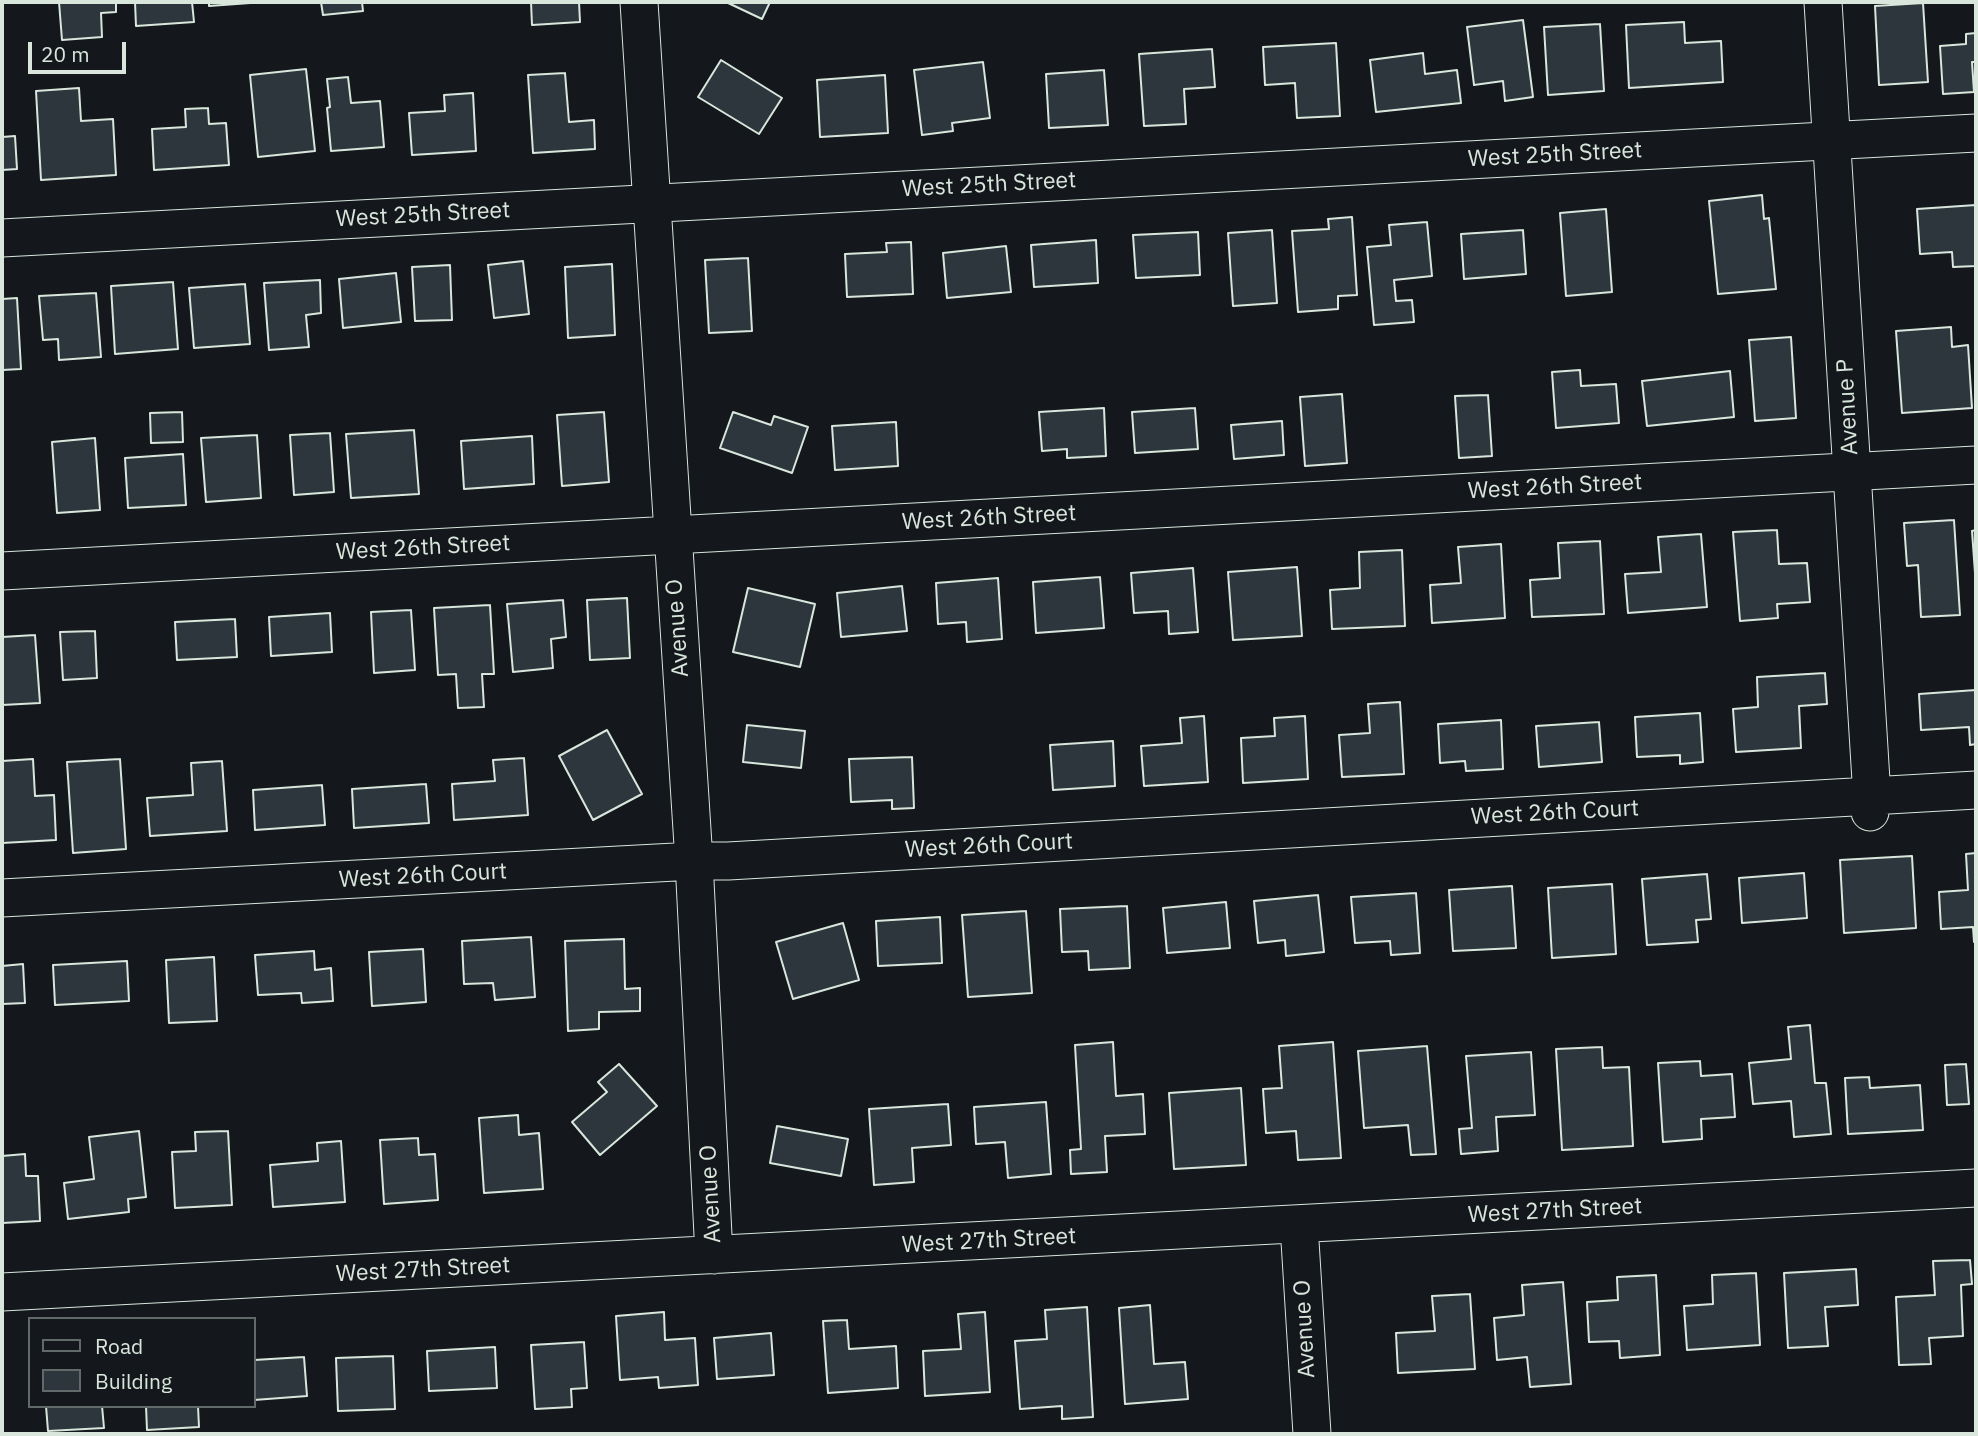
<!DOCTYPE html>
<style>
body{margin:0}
#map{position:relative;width:1978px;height:1436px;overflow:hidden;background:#14181c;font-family:"IBM Plex Sans",sans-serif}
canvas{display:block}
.frame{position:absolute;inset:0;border:4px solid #d8e6dc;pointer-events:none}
.legend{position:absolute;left:28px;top:1317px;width:228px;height:91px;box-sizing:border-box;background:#14181c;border:2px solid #626a69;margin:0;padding:9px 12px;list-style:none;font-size:21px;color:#d8e6dc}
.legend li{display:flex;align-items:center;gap:14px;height:35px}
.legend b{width:35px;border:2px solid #626a69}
.scale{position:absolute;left:28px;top:42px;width:98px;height:32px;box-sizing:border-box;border:4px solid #d8e6dc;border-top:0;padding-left:9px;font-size:21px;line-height:24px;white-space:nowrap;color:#d8e6dc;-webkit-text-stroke:5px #14181c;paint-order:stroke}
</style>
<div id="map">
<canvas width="1978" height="1436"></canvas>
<div class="frame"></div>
<ul class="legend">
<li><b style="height:9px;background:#14181c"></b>Road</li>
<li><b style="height:19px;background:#2c363c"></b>Building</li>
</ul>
<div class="scale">20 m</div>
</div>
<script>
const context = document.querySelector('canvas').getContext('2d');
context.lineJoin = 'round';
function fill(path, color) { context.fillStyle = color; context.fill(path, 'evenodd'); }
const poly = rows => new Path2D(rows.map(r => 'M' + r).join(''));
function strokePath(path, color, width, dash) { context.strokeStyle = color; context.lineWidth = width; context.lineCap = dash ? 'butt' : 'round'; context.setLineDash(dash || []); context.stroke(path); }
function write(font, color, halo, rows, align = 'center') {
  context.font = font + ' "IBM Plex Sans",sans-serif'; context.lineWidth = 5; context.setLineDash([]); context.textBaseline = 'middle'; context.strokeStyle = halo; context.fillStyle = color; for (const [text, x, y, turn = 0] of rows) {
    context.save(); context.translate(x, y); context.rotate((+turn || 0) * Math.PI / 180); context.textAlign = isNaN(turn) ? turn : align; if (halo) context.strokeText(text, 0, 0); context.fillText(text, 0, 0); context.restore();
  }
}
const building = poly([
 [59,2,116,2,116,12,101,13,102,37,62,40,59,2],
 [135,2,192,2,194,22,136,26,135,2],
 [209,2,264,2,209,6,209,2],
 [321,2,362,2,363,11,323,15,321,2],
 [531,2,579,2,580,22,532,25,531,2],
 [726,2,770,2,762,19,726,2],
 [1923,3,1928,82,1879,85,1875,6,1923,3],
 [1523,20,1533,97,1505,101,1503,81,1474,85,1467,27,1523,20],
 [1684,22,1685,43,1721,41,1723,82,1629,88,1626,25,1684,22],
 [1600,24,1604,91,1548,95,1544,27,1600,24],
 [1976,33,1976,62,1972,62,1974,92,1943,94,1940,46,1966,44,1966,34,1976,33],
 [1336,43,1340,116,1297,118,1295,83,1265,85,1263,47,1336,43],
 [1212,49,1215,87,1184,89,1186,124,1144,126,1139,54,1212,49],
 [1423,53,1425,74,1457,70,1461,103,1376,112,1370,60,1423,53],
 [721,60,782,98,759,134,698,97,721,60],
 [983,62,990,118,952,123,953,131,922,135,914,70,983,62],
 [306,69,315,151,258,157,250,75,306,69],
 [1104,70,1108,125,1049,128,1046,74,1104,70],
 [565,73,569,122,594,120,595,149,533,153,528,75,565,73],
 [885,75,888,133,820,137,817,80,885,75],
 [348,77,351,103,380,101,384,147,331,151,327,108,330,107,327,79,348,77],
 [79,88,81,121,113,119,116,175,41,180,36,91,79,88],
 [473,93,476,151,412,155,409,113,445,111,444,95,473,93],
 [208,108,209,124,226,123,229,165,154,170,152,129,186,127,185,109,208,108],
 [15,136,17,169,2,170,2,137,15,136],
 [1762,195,1764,219,1769,218,1776,289,1718,294,1709,201,1762,195],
 [1976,205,1976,266,1953,267,1952,252,1920,254,1917,209,1976,205],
 [1606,209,1612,292,1566,296,1560,213,1606,209],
 [1352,217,1357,295,1338,296,1338,309,1298,312,1292,231,1329,229,1328,219,1352,217],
 [1427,222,1432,276,1394,280,1396,301,1412,300,1414,322,1374,325,1367,247,1391,245,1389,225,1427,222],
 [1272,230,1277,303,1233,306,1228,233,1272,230],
 [1523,230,1526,274,1464,279,1461,234,1523,230],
 [1198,232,1200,275,1136,278,1133,235,1198,232],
 [1096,240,1098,283,1034,287,1031,245,1096,240],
 [911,242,913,294,847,297,845,254,887,252,886,243,911,242],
 [1006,246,1011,292,947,298,943,253,1006,246],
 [748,258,752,331,709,333,705,260,748,258],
 [523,261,529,314,494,318,488,265,523,261],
 [612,264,615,335,568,338,565,267,612,264],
 [450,265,452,320,415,321,412,267,450,265],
 [396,273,401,322,343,328,339,279,396,273],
 [320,280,321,313,306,315,309,347,269,350,264,283,320,280],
 [173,282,178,349,115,354,111,286,173,282],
 [245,284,250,344,194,348,189,288,245,284],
 [96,293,101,357,59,360,58,339,43,340,39,296,96,293],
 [17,298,21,369,2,370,2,299,17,298],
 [1951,327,1952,347,1968,345,1972,408,1902,413,1896,331,1951,327],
 [1791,337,1796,418,1755,421,1749,340,1791,337],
 [1580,370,1581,386,1616,384,1619,423,1556,428,1552,372,1580,370],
 [1730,371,1734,417,1647,426,1642,381,1730,371],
 [1342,394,1347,463,1305,466,1300,397,1342,394],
 [1488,395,1492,456,1459,458,1455,396,1488,395],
 [1104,408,1106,456,1067,458,1067,449,1042,451,1039,412,1104,408],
 [1195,408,1198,449,1135,453,1132,412,1195,408],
 [182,412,183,442,151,443,150,413,182,412],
 [604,412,609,482,562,486,557,415,604,412],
 [733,412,771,425,774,416,808,427,792,473,720,448,733,412],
 [1282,421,1284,455,1234,459,1231,425,1282,421],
 [896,422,898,466,835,470,832,426,896,422],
 [414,430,419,494,351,498,346,434,414,430],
 [330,433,334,492,294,495,290,435,330,433],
 [257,435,261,498,206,502,201,438,257,435],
 [532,436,534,484,464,489,461,441,532,436],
 [95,438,100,510,57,513,52,442,95,438],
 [183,454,186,505,128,508,125,458,183,454],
 [1954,520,1960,615,1921,617,1918,565,1907,566,1904,523,1954,520],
 [1777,530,1779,564,1807,563,1810,602,1777,604,1778,618,1740,621,1733,532,1777,530],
 [1976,530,1976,573,1975,573,1972,531,1976,530],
 [1701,534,1707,607,1628,613,1625,574,1661,572,1658,537,1701,534],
 [1600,541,1604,614,1532,617,1530,580,1560,578,1558,543,1600,541],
 [1501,544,1505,618,1432,623,1430,585,1461,583,1458,547,1501,544],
 [1402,550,1405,626,1332,629,1330,590,1360,588,1359,552,1402,550],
 [1297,567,1302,636,1233,640,1228,572,1297,567],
 [1193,568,1198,632,1169,634,1168,611,1134,613,1131,573,1193,568],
 [1100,577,1104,628,1036,633,1033,582,1100,577],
 [998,578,1002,639,967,642,966,622,938,624,936,583,998,578],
 [902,586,907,631,841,637,837,593,902,586],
 [748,588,815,604,800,667,733,652,748,588],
 [627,598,630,658,590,660,587,600,627,598],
 [563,600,566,637,551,639,553,668,513,672,507,604,563,600],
 [490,605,494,674,482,674,484,707,458,708,456,674,438,675,434,608,490,605],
 [411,610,415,670,374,673,371,612,411,610],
 [330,613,332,652,271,656,269,617,330,613],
 [235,619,237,657,177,660,175,622,235,619],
 [95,631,97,678,63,680,60,632,95,631],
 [35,635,40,703,2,705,2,637,35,635],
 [1825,673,1827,704,1799,706,1801,748,1736,752,1733,709,1758,707,1757,677,1825,673],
 [1976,690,1976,744,1970,745,1969,727,1921,730,1919,694,1976,690],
 [1400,702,1404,774,1342,777,1339,735,1370,733,1368,704,1400,702],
 [1700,713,1703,762,1680,764,1680,755,1637,757,1635,717,1700,713],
 [1204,716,1208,782,1144,786,1141,746,1182,743,1180,718,1204,716],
 [1305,716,1308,779,1243,783,1241,738,1275,736,1274,718,1305,716],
 [1501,720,1503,769,1466,771,1465,761,1440,763,1438,724,1501,720],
 [1599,722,1602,762,1539,767,1536,726,1599,722],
 [747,725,805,731,801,768,743,762,747,725],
 [607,730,642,794,593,820,559,756,607,730],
 [1113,741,1115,786,1053,790,1050,745,1113,741],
 [912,757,914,808,892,809,892,800,851,802,849,759,912,757],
 [524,758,528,815,454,820,452,784,495,781,493,760,524,758],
 [33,759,35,796,54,795,56,840,2,843,2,761,33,759],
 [120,759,126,849,73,853,67,762,120,759],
 [222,761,227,831,150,836,147,798,193,795,191,763,222,761],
 [426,784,429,823,354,828,352,789,426,784],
 [322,785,325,825,255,830,253,790,322,785],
 [1976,853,1976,942,1974,942,1973,927,1941,929,1939,892,1968,890,1966,854,1976,853],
 [1912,856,1916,928,1844,933,1840,860,1912,856],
 [1804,873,1807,918,1742,923,1739,878,1804,873],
 [1707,874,1711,919,1696,920,1698,942,1647,945,1642,879,1707,874],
 [1612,884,1616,954,1552,958,1548,888,1612,884],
 [1512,886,1516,948,1453,951,1449,890,1512,886],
 [1416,893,1420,953,1391,955,1390,941,1355,943,1351,897,1416,893],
 [1318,895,1324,952,1286,956,1285,940,1258,943,1254,901,1318,895],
 [1226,902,1230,948,1167,953,1163,908,1226,902],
 [1127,906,1130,968,1089,970,1088,951,1062,952,1060,909,1127,906],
 [1026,911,1032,993,968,997,962,915,1026,911],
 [940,917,942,963,878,966,876,921,940,917],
 [843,923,859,980,793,999,776,942,843,923],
 [531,937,535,997,495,1000,493,983,464,984,462,941,531,937],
 [624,939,625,989,640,988,640,1011,599,1012,599,1029,568,1031,565,941,624,939],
 [423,949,426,1002,372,1006,369,952,423,949],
 [314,951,315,970,331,968,333,1001,302,1003,301,993,258,995,255,955,314,951],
 [214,957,217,1021,169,1023,166,960,214,957],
 [127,961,129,1001,55,1005,53,965,127,961],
 [23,964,25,1003,2,1004,2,966,23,964],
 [1810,1025,1815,1083,1826,1083,1831,1134,1794,1137,1791,1101,1753,1104,1749,1063,1791,1059,1788,1027,1810,1025],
 [1113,1042,1116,1096,1143,1094,1145,1134,1105,1136,1107,1172,1071,1174,1070,1150,1081,1149,1075,1045,1113,1042],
 [1333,1042,1341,1158,1298,1160,1296,1131,1266,1133,1263,1089,1282,1088,1279,1046,1333,1042],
 [1427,1046,1436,1154,1411,1155,1408,1125,1364,1128,1358,1051,1427,1046],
 [1602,1047,1603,1068,1629,1067,1633,1146,1562,1150,1556,1049,1602,1047],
 [1531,1052,1535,1115,1496,1117,1498,1151,1461,1154,1459,1129,1472,1128,1466,1056,1531,1052],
 [1700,1061,1701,1076,1732,1074,1735,1117,1701,1119,1702,1139,1663,1142,1658,1063,1700,1061],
 [619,1064,657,1106,600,1155,572,1122,607,1092,598,1082,619,1064],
 [1966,1064,1969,1104,1947,1105,1945,1065,1966,1064],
 [1869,1077,1870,1088,1920,1085,1923,1130,1848,1134,1845,1078,1869,1077],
 [1241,1088,1246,1165,1174,1169,1169,1093,1241,1088],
 [1046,1102,1051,1174,1008,1178,1005,1142,976,1144,974,1107,1046,1102],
 [948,1104,951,1145,912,1148,914,1182,874,1185,869,1109,948,1104],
 [518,1115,519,1135,539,1133,543,1189,484,1193,479,1118,518,1115],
 [777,1126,848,1139,841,1176,770,1163,777,1126],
 [139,1131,146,1197,128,1199,129,1212,68,1219,64,1183,94,1179,89,1137,139,1131],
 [228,1131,232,1205,175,1208,172,1152,196,1151,195,1132,228,1131],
 [418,1138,419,1155,435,1154,438,1200,384,1204,380,1140,418,1138],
 [341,1141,345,1202,273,1207,270,1165,318,1161,317,1143,341,1141],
 [25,1154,26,1176,38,1176,40,1221,2,1223,2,1156,25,1154],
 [1970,1260,1972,1284,1961,1285,1963,1336,1929,1338,1931,1364,1899,1365,1896,1297,1935,1295,1933,1261,1970,1260],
 [1856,1269,1858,1305,1825,1307,1828,1346,1788,1348,1784,1273,1856,1269],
 [1756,1273,1760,1345,1687,1350,1684,1306,1713,1304,1712,1275,1756,1273],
 [1656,1275,1660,1355,1620,1358,1619,1341,1589,1342,1587,1302,1618,1300,1617,1277,1656,1275],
 [1563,1282,1571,1384,1530,1387,1527,1357,1497,1360,1494,1318,1524,1315,1522,1285,1563,1282],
 [1470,1294,1475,1369,1398,1373,1396,1333,1435,1331,1432,1296,1470,1294],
 [1150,1305,1154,1364,1185,1362,1188,1399,1125,1404,1119,1308,1150,1305],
 [1087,1307,1093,1417,1062,1419,1062,1406,1020,1409,1015,1341,1047,1339,1045,1310,1087,1307],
 [664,1312,665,1340,695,1338,698,1385,659,1388,658,1377,620,1380,616,1316,664,1312],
 [985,1312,990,1392,925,1396,923,1351,961,1349,958,1314,985,1312],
 [847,1320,849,1349,896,1346,898,1388,828,1393,823,1321,847,1320],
 [771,1333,774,1375,717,1379,714,1338,771,1333],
 [584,1342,587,1388,571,1389,572,1407,535,1409,531,1345,584,1342],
 [495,1347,497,1388,429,1391,427,1351,495,1347],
 [393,1356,395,1409,338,1411,336,1358,393,1356],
 [304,1357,307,1396,254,1400,254,1360,304,1357],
 [46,1406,102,1406,104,1428,48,1431,46,1406],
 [146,1406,198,1406,199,1427,147,1430,146,1406]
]);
const minor = poly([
 [639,2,694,861,714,1255],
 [1823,2,1871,781,1870,812],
 [2,238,1976,133],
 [2,571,1976,465],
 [2,898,694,861,728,861,1976,790],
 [1299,1225,1312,1434],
 [2,1292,1976,1188]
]);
const streetNames = [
 ["West 25th Street",1555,155,-3],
 ["West 25th Street",989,185,-3],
 ["West 25th Street",423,215,-3],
 ["Avenue P",1848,407,-93],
 ["West 26th Street",1555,487,-3],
 ["West 26th Street",989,518,-3],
 ["West 26th Street",423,548,-3],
 ["Avenue O",678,628,-94],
 ["West 26th Court",1555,813,-3],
 ["West 26th Court",989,846,-3],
 ["West 26th Court",423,876,-3],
 ["Avenue O",711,1194,-93],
 ["West 27th Street",1555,1211,-3],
 ["West 27th Street",989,1241,-3],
 ["West 27th Street",423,1270,-3],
 ["Avenue O",1305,1329,-93]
];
fill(building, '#2c363c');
strokePath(building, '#d8e6dc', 2);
strokePath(minor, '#d8e6dc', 39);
strokePath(minor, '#14181c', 37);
write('23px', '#d8e6dc', '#14181c', streetNames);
</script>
